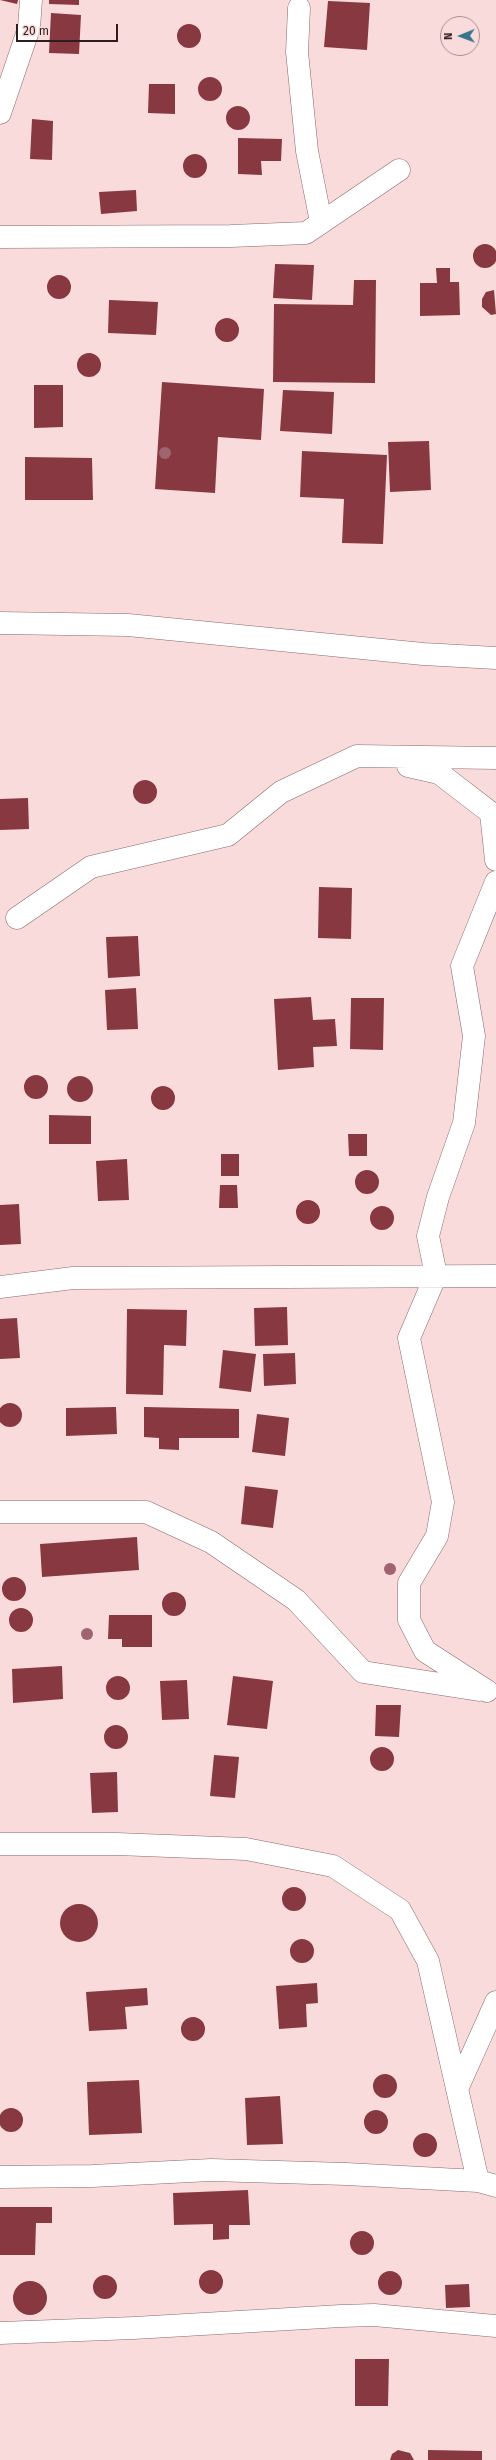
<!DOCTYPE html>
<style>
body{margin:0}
#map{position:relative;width:496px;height:2460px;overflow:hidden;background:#fadbdc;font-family:"Fira Sans",sans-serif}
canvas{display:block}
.north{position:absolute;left:440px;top:16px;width:40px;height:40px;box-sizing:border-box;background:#fadbdc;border:1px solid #a88f90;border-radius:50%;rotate:269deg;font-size:11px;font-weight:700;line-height:16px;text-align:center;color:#2c1e1f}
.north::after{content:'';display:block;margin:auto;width:14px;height:18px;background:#36768a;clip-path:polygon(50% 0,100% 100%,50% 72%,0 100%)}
.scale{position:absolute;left:16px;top:24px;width:102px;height:18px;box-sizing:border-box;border:2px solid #2c1e1f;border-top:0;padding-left:5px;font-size:12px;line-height:14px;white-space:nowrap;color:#2c1e1f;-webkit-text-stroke:3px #fadbdc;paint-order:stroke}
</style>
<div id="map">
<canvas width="496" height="2460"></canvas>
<div class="north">N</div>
<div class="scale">20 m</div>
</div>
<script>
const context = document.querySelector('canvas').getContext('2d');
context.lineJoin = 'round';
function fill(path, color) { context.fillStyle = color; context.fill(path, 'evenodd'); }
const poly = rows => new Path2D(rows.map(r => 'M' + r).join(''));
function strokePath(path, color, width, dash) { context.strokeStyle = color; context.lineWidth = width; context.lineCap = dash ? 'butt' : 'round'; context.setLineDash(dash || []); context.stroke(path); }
const building = poly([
 [0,0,18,0,17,4],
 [49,0,79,0,79,5,49,4],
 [328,1,370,3,367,50,324,47],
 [51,13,81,15,79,54,49,53],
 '177 36a12 12 0 1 1 24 0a12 12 0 1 1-24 0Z',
 '198 89a12 12 0 1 1 24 0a12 12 0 1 1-24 0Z',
 [149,84,175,84,175,114,148,113],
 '226 118a12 12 0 1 1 24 0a12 12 0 1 1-24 0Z',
 [32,119,53,121,52,160,30,159],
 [238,138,282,139,281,161,261,161,262,175,238,174],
 '183 166a12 12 0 1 1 24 0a12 12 0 1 1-24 0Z',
 [136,190,137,211,101,214,99,192],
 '473 256a12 12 0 1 1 24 0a12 12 0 1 1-24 0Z',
 [275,264,314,265,312,300,273,298],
 [436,268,450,268,450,282,459,282,460,315,420,316,420,283,437,283],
 '47 287a12 12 0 1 1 24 0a12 12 0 1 1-24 0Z',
 [354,280,376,280,375,383,273,382,274,304,353,305],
 [494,290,496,314,491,315,482,307,482,299,486,292],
 [109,300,158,302,156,335,108,333],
 '215 330a12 12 0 1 1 24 0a12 12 0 1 1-24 0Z',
 '77 365a12 12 0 1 1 24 0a12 12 0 1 1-24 0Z',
 [162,382,264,389,261,440,218,437,215,493,155,489],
 [34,385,63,385,63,427,34,428],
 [283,390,334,392,332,434,280,431],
 [429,441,431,490,390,492,388,442],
 [302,451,387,455,383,544,342,543,344,499,300,497],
 [25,457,92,458,93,500,25,500],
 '133 792a12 12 0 1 1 24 0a12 12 0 1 1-24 0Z',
 [28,798,29,829,0,830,0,799],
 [319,887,352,888,351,939,318,938],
 [138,936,140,976,108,978,106,937],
 [136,988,138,1029,107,1030,105,990],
 [311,997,313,1020,335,1019,337,1046,313,1047,314,1067,278,1070,274,999],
 [351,998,384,998,383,1050,350,1049],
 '24 1087a12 12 0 1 1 24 0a12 12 0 1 1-24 0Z',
 '67 1089a13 13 0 1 1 26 0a13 13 0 1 1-26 0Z',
 '151 1098a12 12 0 1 1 24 0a12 12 0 1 1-24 0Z',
 [49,1115,91,1116,91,1144,49,1144],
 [348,1134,367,1134,367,1156,349,1156],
 [221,1154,239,1154,239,1176,221,1176],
 [127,1159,129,1200,98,1201,96,1161],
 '355 1182a12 12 0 1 1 24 0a12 12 0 1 1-24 0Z',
 [220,1185,237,1185,238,1208,219,1208],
 '296 1212a12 12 0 1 1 24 0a12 12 0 1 1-24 0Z',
 [19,1204,21,1244,0,1245,0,1205],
 '370 1218a12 12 0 1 1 24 0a12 12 0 1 1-24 0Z',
 [287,1307,288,1345,255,1346,254,1308],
 [127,1309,187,1310,186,1346,164,1345,163,1395,126,1394],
 [17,1318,20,1358,0,1359,0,1319],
 [223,1350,256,1354,251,1392,219,1388],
 [295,1353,296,1384,264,1386,263,1354],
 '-2 1415a12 12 0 1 1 24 0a12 12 0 1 1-24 0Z',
 [116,1407,117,1434,66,1436,66,1408],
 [144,1407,239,1409,239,1438,179,1438,179,1450,159,1449,159,1438,144,1437],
 [257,1414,289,1418,285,1456,252,1452],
 [245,1486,278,1490,273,1528,241,1524],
 [137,1537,139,1570,42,1577,40,1544],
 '2 1589a12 12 0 1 1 24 0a12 12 0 1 1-24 0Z',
 '162 1604a12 12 0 1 1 24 0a12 12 0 1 1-24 0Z',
 '9 1620a12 12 0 1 1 24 0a12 12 0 1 1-24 0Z',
 [109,1615,152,1615,152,1647,122,1647,122,1639,108,1639],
 [62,1666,63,1699,13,1703,12,1669],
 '106 1688a12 12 0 1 1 24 0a12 12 0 1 1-24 0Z',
 [233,1676,273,1681,267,1729,227,1725],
 [187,1680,189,1719,162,1720,160,1681],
 [376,1705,401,1705,399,1737,375,1736],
 '104 1737a12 12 0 1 1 24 0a12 12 0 1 1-24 0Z',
 '370 1759a12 12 0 1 1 24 0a12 12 0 1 1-24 0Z',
 [214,1755,239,1757,235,1798,210,1796],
 [117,1772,118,1812,92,1813,90,1773],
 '282 1899a12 12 0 1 1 24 0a12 12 0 1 1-24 0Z',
 '60 1923a19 19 0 1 1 38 0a19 19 0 1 1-38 0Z',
 '290 1951a12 12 0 1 1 24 0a12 12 0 1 1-24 0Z',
 [317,1983,318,2003,306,2004,307,2027,279,2029,276,1986],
 [147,1988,148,2005,125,2007,127,2029,89,2031,86,1992],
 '181 2029a12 12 0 1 1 24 0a12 12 0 1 1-24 0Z',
 '373 2086a12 12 0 1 1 24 0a12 12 0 1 1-24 0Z',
 [139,2080,142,2133,89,2135,87,2082],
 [280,2096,283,2144,247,2145,245,2098],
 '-1 2120a12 12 0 1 1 24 0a12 12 0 1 1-24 0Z',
 '364 2122a12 12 0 1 1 24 0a12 12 0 1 1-24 0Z',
 '413 2145a12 12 0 1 1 24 0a12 12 0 1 1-24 0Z',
 [248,2190,250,2225,229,2225,229,2239,213,2240,213,2224,174,2225,173,2193],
 [0,2207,52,2207,52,2223,36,2223,35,2255,0,2255],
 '350 2243a12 12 0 1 1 24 0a12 12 0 1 1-24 0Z',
 '199 2282a12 12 0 1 1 24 0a12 12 0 1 1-24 0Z',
 '378 2283a12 12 0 1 1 24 0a12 12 0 1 1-24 0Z',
 '93 2287a12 12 0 1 1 24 0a12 12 0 1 1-24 0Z',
 '13 2298a17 17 0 1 1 34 0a17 17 0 1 1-34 0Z',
 [469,2284,470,2307,446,2308,445,2285],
 [355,2359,389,2359,388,2406,355,2406],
 [398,2450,410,2453,414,2460,390,2460,392,2454],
 [428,2450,482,2451,482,2460,428,2460]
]);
const minor = poly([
 [299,8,297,52,307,151,321,222],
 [0,113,29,28,31,0],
 [0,237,231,236,306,233,399,170],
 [0,623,128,625,423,654,496,658],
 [408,766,439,773,491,813,496,860],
 [17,918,91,867,228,835,281,792,357,756,496,758],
 [0,1287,73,1278,496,1276],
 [0,1512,146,1512,211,1542,296,1600,363,1672,479,1690],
 [487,1691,425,1651,409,1620,409,1583,437,1536,443,1502,409,1338,436,1275,428,1236,438,1197,464,1123,474,1036,462,966,496,882],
 [0,1844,117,1844,246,1849,333,1866,400,1910,428,1961,478,2181],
 [457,2089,496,2002],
 [0,2177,92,2176,211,2170,346,2174,478,2181,496,2186],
 [0,2333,134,2328,341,2316,374,2315,496,2326]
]);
const trees = [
 [165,453],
 [390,1569],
 [87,1634]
];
fill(building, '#883840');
strokePath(minor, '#8b696b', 23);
strokePath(minor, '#fff', 22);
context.fillStyle = '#9f646f';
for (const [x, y] of trees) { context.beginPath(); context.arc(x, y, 6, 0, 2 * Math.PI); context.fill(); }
</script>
